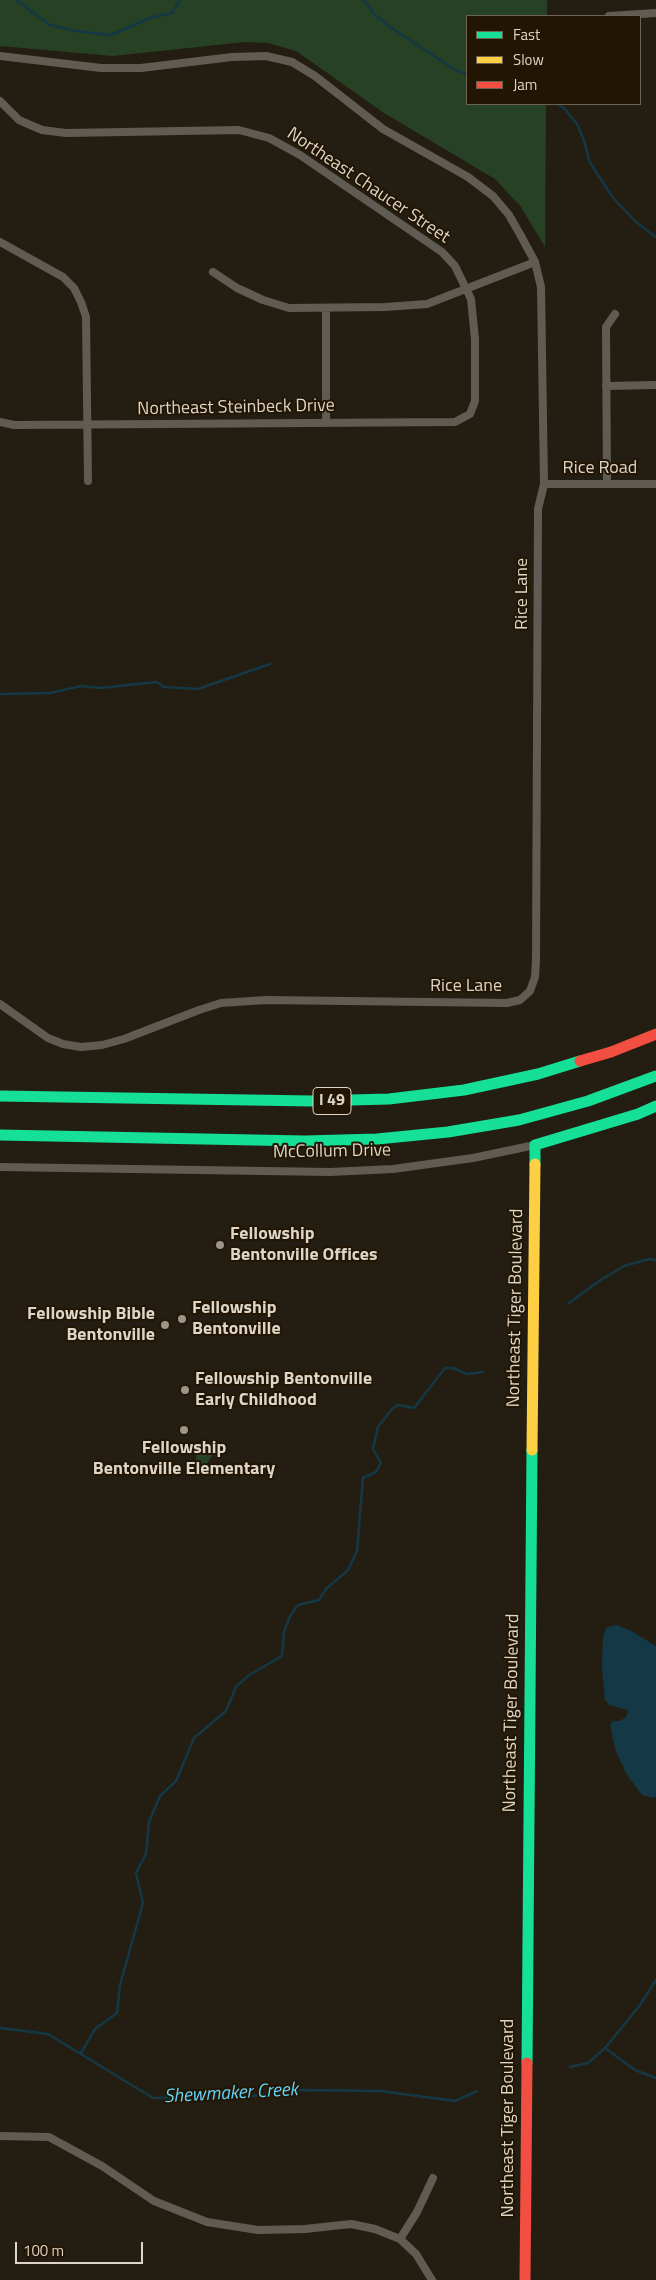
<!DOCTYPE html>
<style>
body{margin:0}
#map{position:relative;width:656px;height:2280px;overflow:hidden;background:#241e12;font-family:"Titillium Web",sans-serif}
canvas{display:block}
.legend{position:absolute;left:466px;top:15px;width:175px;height:90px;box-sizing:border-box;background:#221603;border:1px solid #6d6252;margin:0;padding:6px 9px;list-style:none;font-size:15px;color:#ddd5c8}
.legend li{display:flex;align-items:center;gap:10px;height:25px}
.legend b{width:25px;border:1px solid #6d6252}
.scale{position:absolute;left:15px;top:2242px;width:128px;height:22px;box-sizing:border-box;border:2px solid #ddd5c8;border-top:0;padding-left:6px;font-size:15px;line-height:18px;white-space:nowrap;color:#ddd5c8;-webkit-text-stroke:4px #221603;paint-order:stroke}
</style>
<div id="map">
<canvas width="656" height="2280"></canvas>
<ul class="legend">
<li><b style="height:6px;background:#16e098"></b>Fast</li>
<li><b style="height:6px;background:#ffcf43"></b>Slow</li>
<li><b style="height:6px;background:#f24e42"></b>Jam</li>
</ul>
<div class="scale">100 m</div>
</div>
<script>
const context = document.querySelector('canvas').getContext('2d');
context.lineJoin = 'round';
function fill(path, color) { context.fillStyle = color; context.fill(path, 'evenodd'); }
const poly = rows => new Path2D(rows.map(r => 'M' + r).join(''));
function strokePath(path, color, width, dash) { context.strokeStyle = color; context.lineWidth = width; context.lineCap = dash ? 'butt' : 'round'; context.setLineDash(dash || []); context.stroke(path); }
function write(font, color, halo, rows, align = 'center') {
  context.font = font + ' "Titillium Web",sans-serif'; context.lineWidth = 4; context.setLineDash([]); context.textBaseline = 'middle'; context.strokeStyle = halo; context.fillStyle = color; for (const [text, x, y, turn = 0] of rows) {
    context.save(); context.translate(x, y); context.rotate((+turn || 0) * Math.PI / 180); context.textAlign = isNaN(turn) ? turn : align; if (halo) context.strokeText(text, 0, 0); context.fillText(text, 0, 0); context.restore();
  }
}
const green = poly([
 [0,0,547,0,547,16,467,16,467,104,546,104,545,247,521,207,495,179,384,113,296,51,268,43,245,42,113,56,0,46],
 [220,1444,204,1468,196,1468,196,1444]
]);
const water = poly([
 [617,1625,633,1632,656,1646,656,1796,654,1798,642,1795,627,1775,615,1749,610,1725,613,1721,620,1721,626,1717,628,1710,609,1705,605,1700,602,1669,603,1636,607,1627]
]);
const stream = poly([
 [16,0,50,25,75,31,111,35,150,18,172,13,180,0],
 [364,0,374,14,390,27,457,71,467,74],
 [557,104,564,108,577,124,585,143,589,161,613,198,637,223,656,237],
 [0,694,50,693,81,686,100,688,157,682,164,687,198,689,270,664],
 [569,1303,602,1279,624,1266,649,1259,656,1260],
 [0,2028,48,2034,153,2098,252,2096,302,2090,380,2091,455,2101,477,2091],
 [605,2048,635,2070,656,2078],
 [81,2053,95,2029,117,2013,120,1985,143,1903,136,1873,146,1854,149,1822,160,1796,176,1781,194,1738,226,1711,236,1687,249,1675,282,1656,284,1632,290,1616,298,1605,319,1600,326,1589,348,1570,357,1551,363,1478,376,1472,381,1463,373,1449,378,1427,392,1409,398,1405,414,1408,445,1368,453,1368,467,1374,483,1372],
 [570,2067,588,2063,605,2048,640,2005,656,1980]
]);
const street = poly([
 [609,16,656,13],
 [0,56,101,68,141,68,232,57,266,56,292,62,315,76,383,129,468,177,493,196,509,215,521,236,535,262,541,287,544,484,538,509,536,960,535,977,530,991,520,1000,507,1003,266,1000,221,1003,199,1010,124,1039,102,1045,81,1047,63,1044,48,1038,0,1004],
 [0,101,19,120,42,130,66,133,239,130,269,138,300,155,442,252,455,266,471,299,475,339,475,401,470,414,455,422,14,425,0,422],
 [0,242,63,277,74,288,81,302,86,317,88,481],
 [213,272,237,288,263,300,289,308,385,307,427,304,535,262],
 [326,308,326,422],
 [606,386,656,385],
 [544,484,656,484],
 [607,484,606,327,615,314],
 [0,1167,330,1172,393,1169,473,1158,535,1145],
 [0,2136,49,2137,102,2166,154,2201,207,2222,258,2230,305,2229,351,2224,375,2229,400,2239,416,2254,432,2280],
 [400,2239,417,2212,433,2178]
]);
const fast = poly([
 [0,1096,312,1101,389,1099,464,1090,538,1074,580,1061],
 [0,1135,305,1141,377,1139,448,1132,519,1120,588,1101,656,1076],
 [535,1164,535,1145,638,1114,656,1106],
 [527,2063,532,1450]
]);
const slow = poly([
 [532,1450,535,1164]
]);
const jam = poly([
 [580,1061,611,1052,656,1034],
 [525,2280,527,2063]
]);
const markers = [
 [220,1245,5,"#9c9588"],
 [182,1319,5,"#9c9588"],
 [165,1325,5,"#9c9588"],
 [185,1390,5,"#9c9588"],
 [184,1430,5,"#9c9588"]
];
const shields = [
 [332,1101,38]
];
const shieldNames = [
 ["I 49",332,1101]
];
const streetNames = [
 ["Northeast Chaucer Street",368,186,34],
 ["Northeast Steinbeck Drive",236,408,-1],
 ["Rice Road",600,469],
 ["Rice Lane",523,594,-90],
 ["Rice Lane",466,987],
 ["McCollum Drive",332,1152,-1],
 ["Northeast Tiger Boulevard",516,1308,-89],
 ["Northeast Tiger Boulevard",512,1713,-89],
 ["Northeast Tiger Boulevard",509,2118,-90]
];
const poiNames = [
 ["Fellowship",230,1235],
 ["Bentonville Offices",230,1256],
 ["Fellowship",192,1309],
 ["Bentonville",192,1330],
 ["Fellowship Bible",155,1315,"right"],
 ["Bentonville",155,1336,"right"],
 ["Fellowship Bentonville",195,1380],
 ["Early Childhood",195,1401],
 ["Fellowship",184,1449,"center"],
 ["Bentonville Elementary",184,1470,"center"]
];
const waterNames = [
 ["Shewmaker Creek",231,2094,-3]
];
fill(green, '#274124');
fill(water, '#143845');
strokePath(stream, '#143845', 2.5);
strokePath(street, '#615c53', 8);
strokePath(fast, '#16e098', 11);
strokePath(slow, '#ffcf43', 11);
strokePath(jam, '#f24e42', 11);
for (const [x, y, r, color] of markers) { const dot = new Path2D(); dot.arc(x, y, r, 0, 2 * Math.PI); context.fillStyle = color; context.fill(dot); strokePath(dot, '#221603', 2); }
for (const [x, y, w] of shields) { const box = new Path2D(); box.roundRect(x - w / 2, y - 13.5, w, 27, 4); context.fillStyle = '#221603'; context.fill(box); strokePath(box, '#ddd5c8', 1); }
write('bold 16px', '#ddd5c8', null, shieldNames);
write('18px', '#ddd5c8', '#221603', streetNames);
write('bold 18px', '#ddd5c8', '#221603', poiNames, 'left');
write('italic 19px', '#62d2fa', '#221603', waterNames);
</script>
